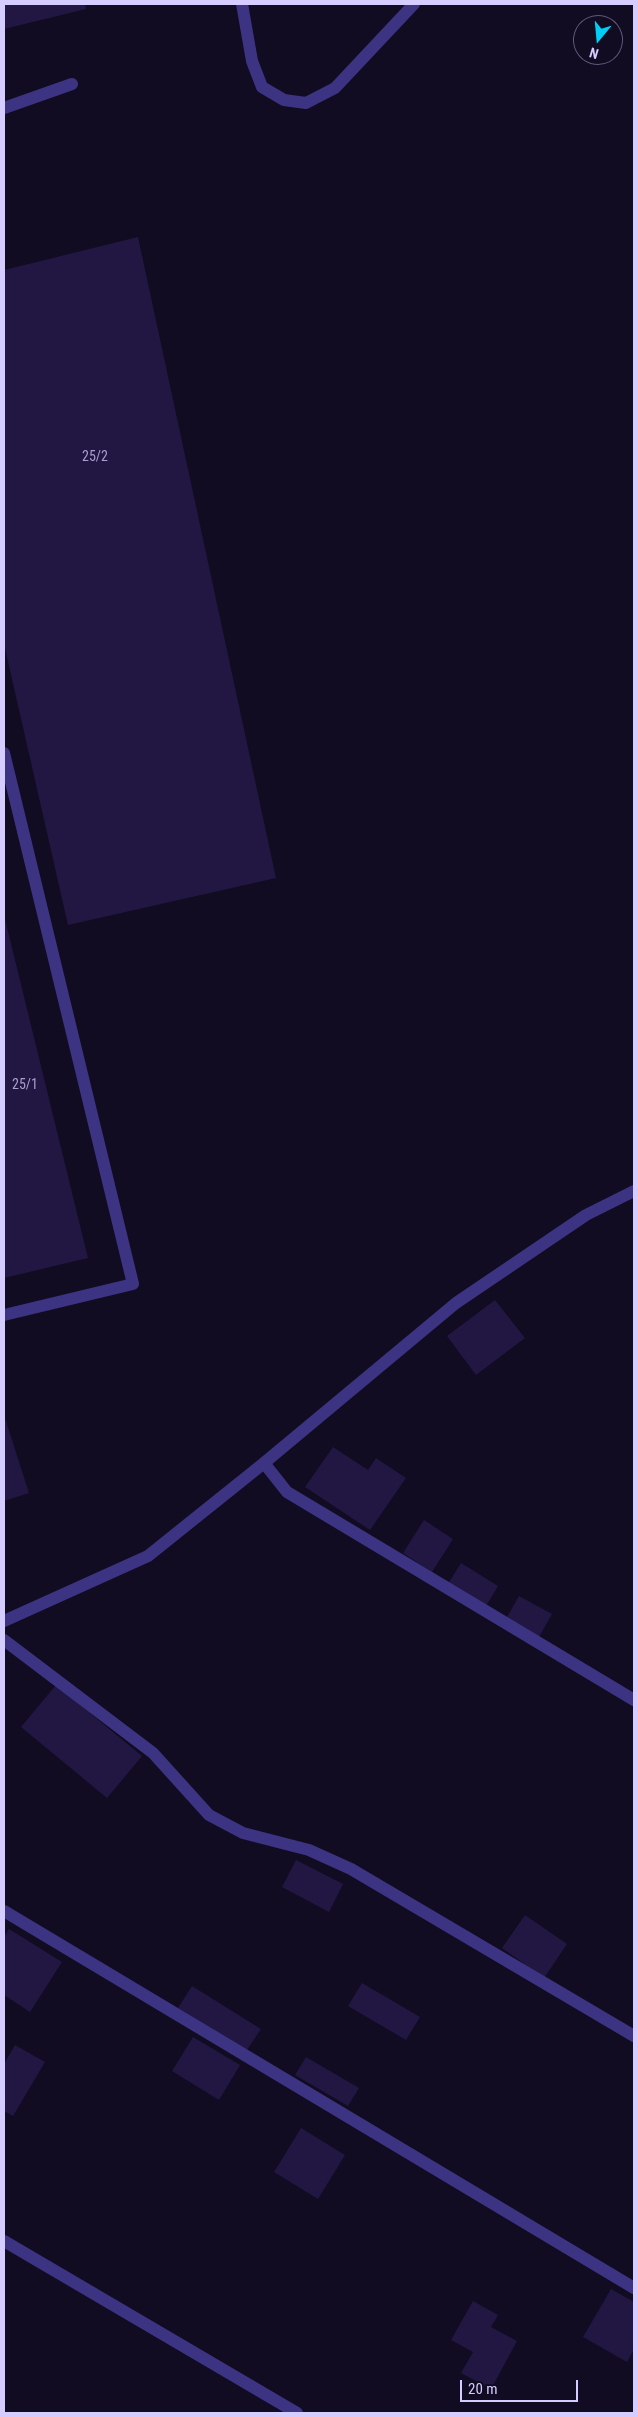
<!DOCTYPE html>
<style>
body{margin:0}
#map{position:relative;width:638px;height:2417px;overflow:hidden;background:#110c21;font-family:"Roboto Condensed",sans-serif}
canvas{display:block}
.frame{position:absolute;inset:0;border:5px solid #d5ccff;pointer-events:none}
.north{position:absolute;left:573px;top:15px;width:50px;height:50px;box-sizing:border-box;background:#110c21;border:1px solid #5f597a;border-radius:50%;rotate:197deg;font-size:14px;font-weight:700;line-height:20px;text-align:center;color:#d5ccff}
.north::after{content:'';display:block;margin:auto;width:18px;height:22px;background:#00cef7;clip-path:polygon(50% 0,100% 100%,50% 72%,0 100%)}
.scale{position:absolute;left:460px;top:2380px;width:118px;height:22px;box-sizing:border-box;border:2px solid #d5ccff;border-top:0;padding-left:6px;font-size:15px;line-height:18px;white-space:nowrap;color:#d5ccff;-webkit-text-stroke:4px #110c21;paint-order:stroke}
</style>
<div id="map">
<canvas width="638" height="2417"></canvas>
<div class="frame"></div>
<div class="north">N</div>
<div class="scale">20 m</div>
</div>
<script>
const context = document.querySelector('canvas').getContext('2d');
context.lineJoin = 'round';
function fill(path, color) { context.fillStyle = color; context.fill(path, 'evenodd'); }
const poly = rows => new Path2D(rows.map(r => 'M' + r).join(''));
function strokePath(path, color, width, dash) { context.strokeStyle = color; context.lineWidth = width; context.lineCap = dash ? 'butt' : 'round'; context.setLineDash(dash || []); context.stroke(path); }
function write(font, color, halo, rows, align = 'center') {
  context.font = font + ' "Roboto Condensed",sans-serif'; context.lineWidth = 5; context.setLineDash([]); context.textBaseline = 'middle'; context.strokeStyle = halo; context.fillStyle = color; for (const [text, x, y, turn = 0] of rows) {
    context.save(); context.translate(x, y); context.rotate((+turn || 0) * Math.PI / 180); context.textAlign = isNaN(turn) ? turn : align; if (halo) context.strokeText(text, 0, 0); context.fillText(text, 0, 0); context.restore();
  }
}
const building = poly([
 [4,4,85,4,86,9,4,29],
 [138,237,276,878,68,925,4,644,4,270],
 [4,915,88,1258,4,1278],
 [495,1300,525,1338,476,1375,447,1336],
 [4,1415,29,1493,4,1501],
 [333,1447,368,1470,376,1458,406,1478,370,1530,305,1487],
 [424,1520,453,1539,432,1572,403,1553],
 [461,1563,498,1586,486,1606,448,1584],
 [519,1596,552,1614,539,1637,506,1619],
 [56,1685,142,1756,107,1798,21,1727],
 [296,1860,343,1884,329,1912,282,1887],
 [525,1915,567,1944,544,1978,502,1948],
 [9,1929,62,1962,30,2012,4,1995,4,1937],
 [362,1983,420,2017,406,2040,348,2006],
 [192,1986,261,2029,247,2050,178,2008],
 [193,2037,240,2065,219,2100,172,2071],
 [15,2045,45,2062,13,2116,4,2111,4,2064],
 [306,2057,359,2088,348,2106,295,2075],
 [301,2128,345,2155,318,2199,274,2172],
 [611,2289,634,2302,634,2349,627,2362,583,2337],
 [473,2301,498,2315,491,2327,517,2341,491,2389,461,2373,473,2352,451,2340]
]);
const service = poly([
 [242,4,252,61,262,87,284,100,306,103,335,88,414,4],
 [4,108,72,84],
 [4,753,133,1284,4,1315],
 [264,1463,287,1492,634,1700],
 [4,1640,153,1753,209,1815,243,1833,309,1850,351,1869,634,2036],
 [4,1911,634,2288],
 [4,2241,297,2413]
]);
const minor = poly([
 [4,1621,148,1556,264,1463,456,1303,586,1215,634,1191]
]);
const numberNames = [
 ["25/2",95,457],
 ["25/1",25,1085]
];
fill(building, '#221743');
strokePath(service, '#3c3483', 12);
strokePath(minor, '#3c3483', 12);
write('14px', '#a89fd0', null, numberNames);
</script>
